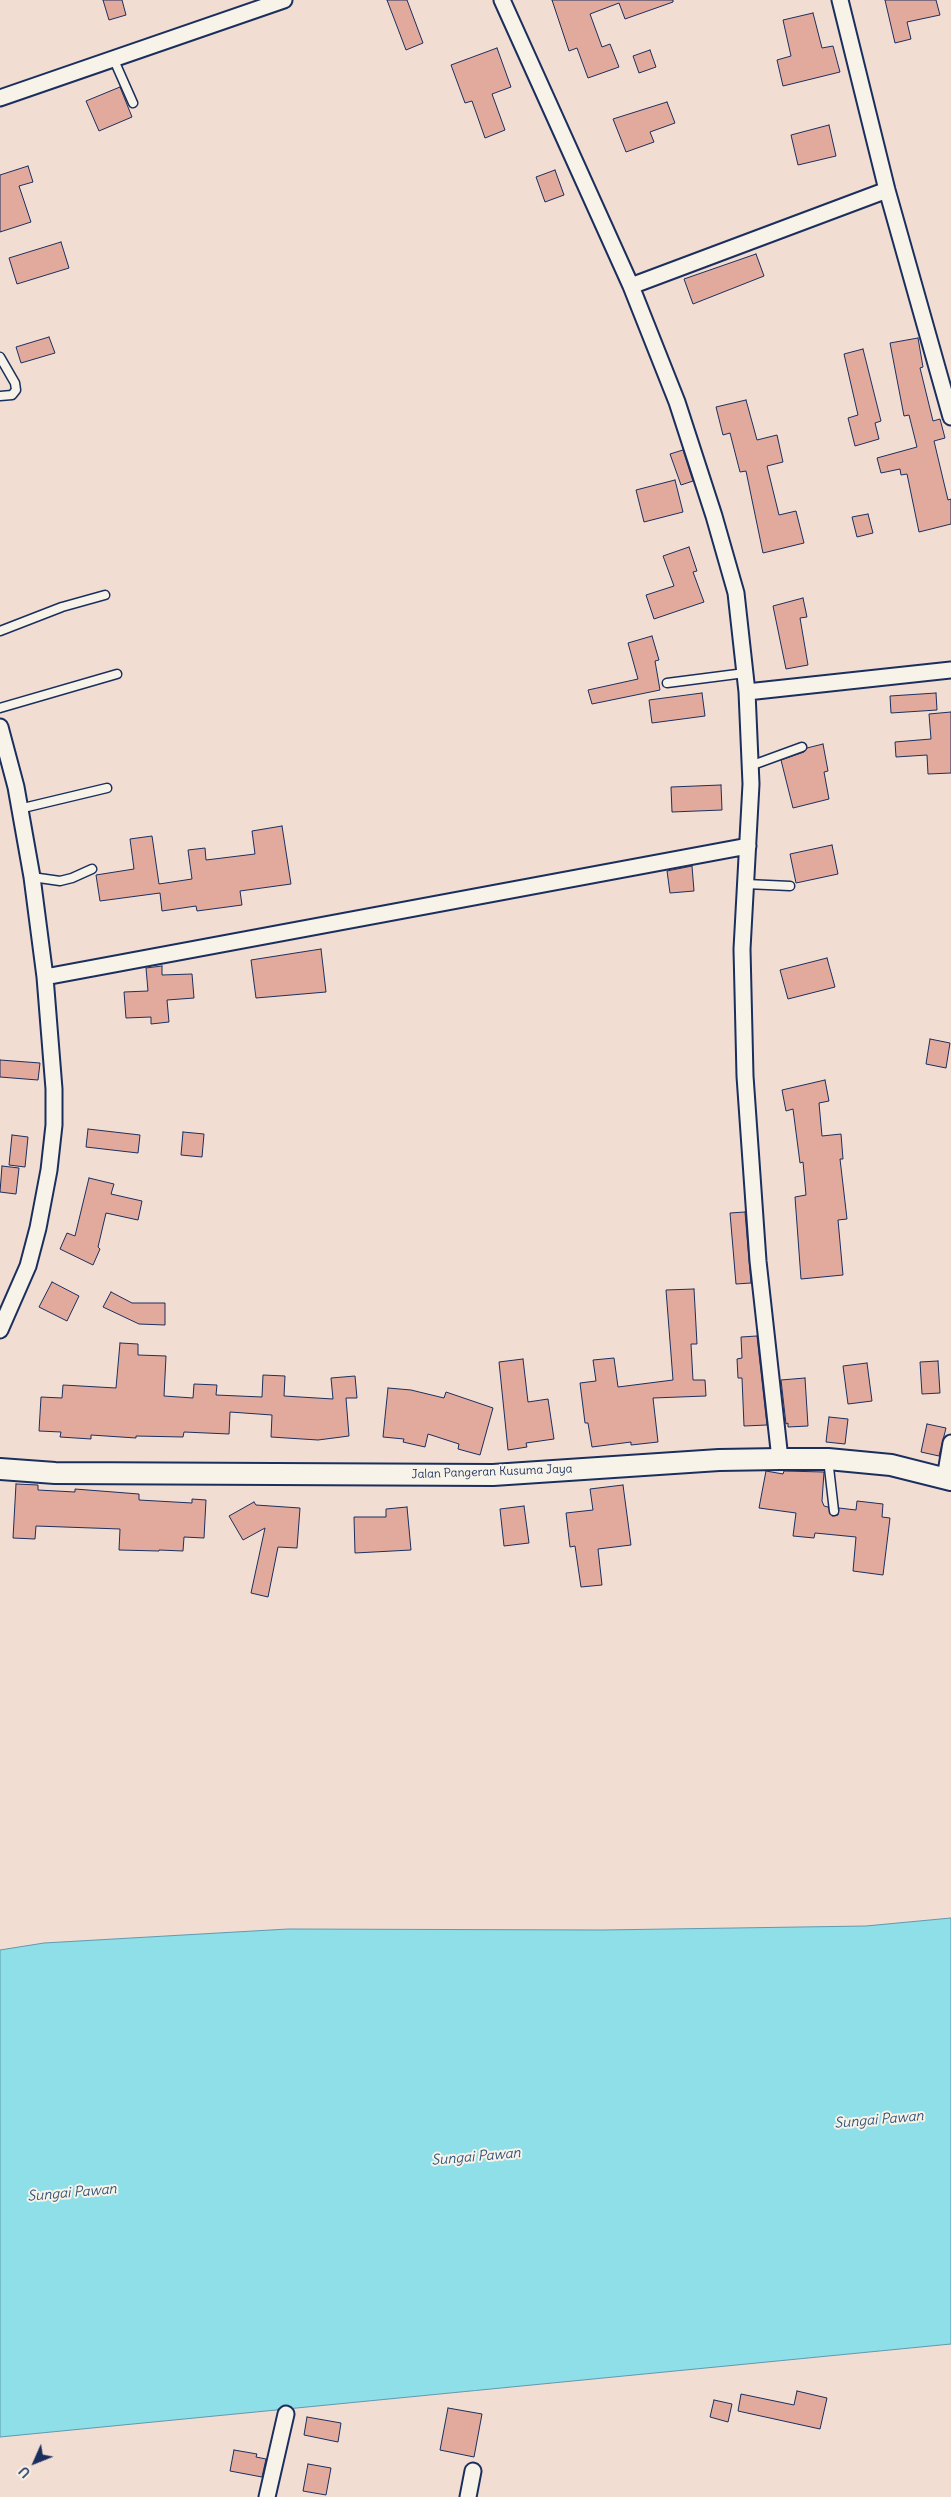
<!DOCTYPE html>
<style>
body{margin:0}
#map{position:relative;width:951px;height:2497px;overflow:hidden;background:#f1ddd2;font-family:Delius,sans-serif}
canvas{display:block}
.north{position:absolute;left:10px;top:2437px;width:50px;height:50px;-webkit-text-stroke:4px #f7f3e8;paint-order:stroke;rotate:226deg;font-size:14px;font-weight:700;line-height:20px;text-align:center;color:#1b2f5e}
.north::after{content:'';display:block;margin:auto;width:18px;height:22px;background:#1b2f5e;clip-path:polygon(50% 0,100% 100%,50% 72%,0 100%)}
</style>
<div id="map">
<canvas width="951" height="2497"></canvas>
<div class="north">U</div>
</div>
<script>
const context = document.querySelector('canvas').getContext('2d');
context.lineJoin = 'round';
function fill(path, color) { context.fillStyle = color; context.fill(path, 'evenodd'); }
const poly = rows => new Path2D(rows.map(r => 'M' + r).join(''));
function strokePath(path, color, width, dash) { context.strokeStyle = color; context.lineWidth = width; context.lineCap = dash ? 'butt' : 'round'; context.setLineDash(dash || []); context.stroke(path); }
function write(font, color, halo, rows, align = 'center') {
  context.font = font + ' Delius,sans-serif'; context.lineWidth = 4; context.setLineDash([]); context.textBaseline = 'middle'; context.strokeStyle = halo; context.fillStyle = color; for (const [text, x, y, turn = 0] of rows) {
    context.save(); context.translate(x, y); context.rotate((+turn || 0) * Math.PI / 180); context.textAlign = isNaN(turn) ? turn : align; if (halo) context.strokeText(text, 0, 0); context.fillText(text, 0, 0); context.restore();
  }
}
const water = poly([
 [951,1918,951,2344,0,2437,0,1950,44,1943,288,1929,602,1930,866,1926,951,1918]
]);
const building = poly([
 [103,0,122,0,126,15,109,20,103,0],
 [387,0,407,0,423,43,406,50,387,0],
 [552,0,673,0,673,2,625,19,619,3,590,14,602,47,610,44,619,67,588,78,577,48,569,51,552,0],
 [885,0,936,0,940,15,907,22,911,39,895,43,885,0],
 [813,13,822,48,833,46,840,72,783,86,777,60,791,56,783,20,813,13],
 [497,48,511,87,492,94,505,130,485,138,472,101,465,103,451,65,497,48],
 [650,50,656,67,639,73,633,56,650,50],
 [120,87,132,117,99,131,86,101,120,87],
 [667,102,675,123,650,132,654,142,626,152,613,119,667,102],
 [829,125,836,156,798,165,791,135,829,125],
 [28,166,33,182,19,186,31,222,0,232,0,175,28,166],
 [555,170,564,195,545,202,536,177,555,170],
 [61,242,69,268,17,284,9,258,61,242],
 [756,254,764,276,693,304,684,279,756,254],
 [49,337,55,353,21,363,16,347,49,337],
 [918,338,923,367,920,368,933,421,940,419,945,438,934,441,948,500,951,499,951,524,919,532,907,474,901,475,900,469,881,473,877,458,917,447,909,415,904,416,890,343,918,338],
 [863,349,881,421,875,423,879,439,855,446,848,418,858,415,844,354,863,349],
 [746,400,757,440,777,435,783,462,767,466,779,515,796,511,804,543,763,553,746,471,740,472,730,433,723,435,716,407,746,400],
 [683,450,693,481,681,485,670,454,683,450],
 [675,480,683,512,644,522,636,490,675,480],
 [868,514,873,533,857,537,852,517,868,514],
 [689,547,697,571,693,572,704,602,654,619,646,595,674,586,663,556,689,547],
 [803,598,807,617,800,618,808,665,786,669,773,606,803,598],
 [652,636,659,660,655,661,660,690,592,704,588,690,638,679,628,643,652,636],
 [702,693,705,716,652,723,649,700,702,693],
 [936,693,937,710,891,713,890,696,936,693],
 [951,712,951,773,928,774,927,755,896,757,895,742,931,739,929,714,951,712],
 [823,744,828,771,824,772,829,799,793,808,781,760,804,752,807,748,823,744],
 [721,785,722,810,672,812,671,787,721,785],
 [282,826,291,884,240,891,242,905,197,911,196,906,162,911,160,893,100,901,96,875,134,869,130,839,152,836,159,884,192,879,188,850,205,848,206,860,255,854,252,831,282,826],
 [832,845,838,874,796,883,790,854,832,845],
 [692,866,694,891,670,893,667,871,692,866],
 [321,949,326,992,256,998,251,960,321,949],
 [827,958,835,987,788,999,780,970,827,958],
 [162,966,162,975,192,974,194,998,167,1000,169,1022,151,1024,151,1017,126,1018,124,992,148,991,146,968,162,966],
 [930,1039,950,1043,946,1068,926,1064,930,1039],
 [0,1060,40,1063,38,1080,0,1077,0,1060],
 [825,1080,829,1101,819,1103,822,1136,841,1134,843,1159,840,1159,847,1219,838,1220,843,1275,801,1279,795,1197,806,1195,803,1162,800,1163,793,1109,786,1111,782,1090,825,1080],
 [88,1129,140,1135,138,1153,86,1147,88,1129],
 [183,1132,204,1134,202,1157,181,1155,183,1132],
 [12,1135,28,1137,25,1167,9,1165,12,1135],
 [2,1166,19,1168,16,1194,0,1192,2,1166],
 [89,1178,114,1184,111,1194,142,1201,138,1220,106,1213,98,1247,100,1249,93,1265,60,1249,67,1233,75,1236,89,1178],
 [745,1212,751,1283,736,1284,730,1213,745,1212],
 [52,1282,79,1296,67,1321,39,1307,52,1282],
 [694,1289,697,1344,691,1344,693,1380,705,1380,706,1396,653,1398,658,1442,631,1445,631,1442,592,1447,588,1423,585,1423,580,1383,596,1381,593,1360,614,1358,618,1387,673,1380,666,1290,694,1289],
 [111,1292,132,1303,165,1303,165,1325,139,1324,103,1307,111,1292],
 [757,1336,767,1425,744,1426,742,1378,738,1378,737,1359,742,1358,741,1337,757,1336],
 [120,1343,138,1344,138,1355,166,1356,164,1396,193,1398,194,1384,217,1385,216,1395,262,1397,263,1375,285,1376,284,1396,333,1399,331,1378,355,1376,357,1398,346,1398,349,1436,318,1440,271,1437,272,1415,230,1412,229,1434,184,1432,183,1437,136,1436,136,1438,91,1435,91,1439,60,1437,61,1432,39,1431,41,1397,62,1398,63,1385,116,1388,120,1343],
 [523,1359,528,1402,548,1399,554,1439,526,1443,527,1447,508,1450,499,1362,523,1359],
 [938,1361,940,1393,922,1394,920,1362,938,1361],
 [867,1363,872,1401,848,1404,843,1366,867,1363],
 [805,1378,808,1426,788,1427,788,1423,786,1424,781,1380,805,1378],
 [388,1388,411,1390,444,1398,446,1392,493,1408,480,1455,458,1449,459,1444,428,1434,425,1447,403,1442,404,1439,383,1437,388,1388],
 [829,1417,848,1419,845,1444,826,1442,829,1417],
 [927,1424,946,1428,939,1456,921,1452,927,1424],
 [766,1471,783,1474,784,1471,824,1472,822,1501,824,1506,828,1507,832,1516,838,1515,839,1508,856,1510,857,1501,883,1504,882,1517,890,1518,883,1575,853,1571,856,1537,815,1533,814,1538,793,1536,796,1513,759,1508,766,1471],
 [16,1484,38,1485,38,1490,75,1492,75,1489,139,1494,139,1500,192,1503,192,1499,206,1500,204,1538,184,1537,183,1551,159,1550,159,1551,119,1550,120,1529,36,1526,35,1539,13,1538,16,1484],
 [623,1485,631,1545,598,1549,602,1585,581,1587,575,1546,570,1547,566,1513,593,1510,590,1489,623,1485],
 [254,1502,256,1505,300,1508,297,1548,278,1547,268,1597,251,1593,265,1528,243,1540,229,1516,254,1502],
 [524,1506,529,1543,504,1546,500,1509,524,1506],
 [407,1507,411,1550,355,1553,354,1517,386,1517,386,1509,407,1507],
 [797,2391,827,2398,820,2429,738,2411,741,2394,794,2405,797,2391],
 [714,2400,732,2404,728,2422,710,2417,714,2400],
 [448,2408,482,2414,474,2457,440,2450,448,2408],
 [307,2417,341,2423,338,2442,304,2435,307,2417],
 [234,2450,257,2454,256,2457,266,2459,262,2477,230,2471,234,2450],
 [308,2464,331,2468,326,2495,303,2491,308,2464]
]);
const lane = poly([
 [114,60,133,103],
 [0,357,15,383,16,390,12,395,0,396],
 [0,631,62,607,105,595],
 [667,683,745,673],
 [0,708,117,674],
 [750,766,802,747],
 [19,809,107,788],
 [32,877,60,881,72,878,92,869],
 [746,884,790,886],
 [828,1459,834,1511]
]);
const street = poly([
 [502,0,631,286,677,402,714,516,736,593,747,692,751,784,742,949,745,1076,758,1261,780,1459],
 [840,0,887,190,951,417],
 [0,98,284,0],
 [631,286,887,190],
 [747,692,951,670],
 [0,727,16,787,32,877,45,977,54,1089,54,1125,49,1170,38,1228,28,1266,0,1330],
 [45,977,748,846],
 [945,1478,951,1443],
 [267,2497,286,2414],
 [468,2497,473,2471]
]);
const secondary = poly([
 [0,1469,55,1473,493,1475,719,1460,780,1459,828,1459,891,1465,951,1480]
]);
const streetNames = [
 ["Jalan Pangeran Kusuma Jaya",492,1472,-2]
];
const waterNames = [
 ["Sungai Pawan",879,2120,-5],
 ["Sungai Pawan",476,2157,-5],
 ["Sungai Pawan",72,2193,-5]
];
fill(water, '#8edfe7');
strokePath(water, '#6099b0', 1);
fill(building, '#e2a99d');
strokePath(building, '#1b2f5e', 1);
strokePath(lane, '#1b2f5e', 11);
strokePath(street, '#1b2f5e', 19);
strokePath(secondary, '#1b2f5e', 24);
strokePath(lane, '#f7f3e8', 8);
strokePath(street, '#f7f3e8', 15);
strokePath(secondary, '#f7f3e8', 20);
write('12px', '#1b2f5e', '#f7f3e8', streetNames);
write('italic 14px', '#325279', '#f7f3e8', waterNames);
</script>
